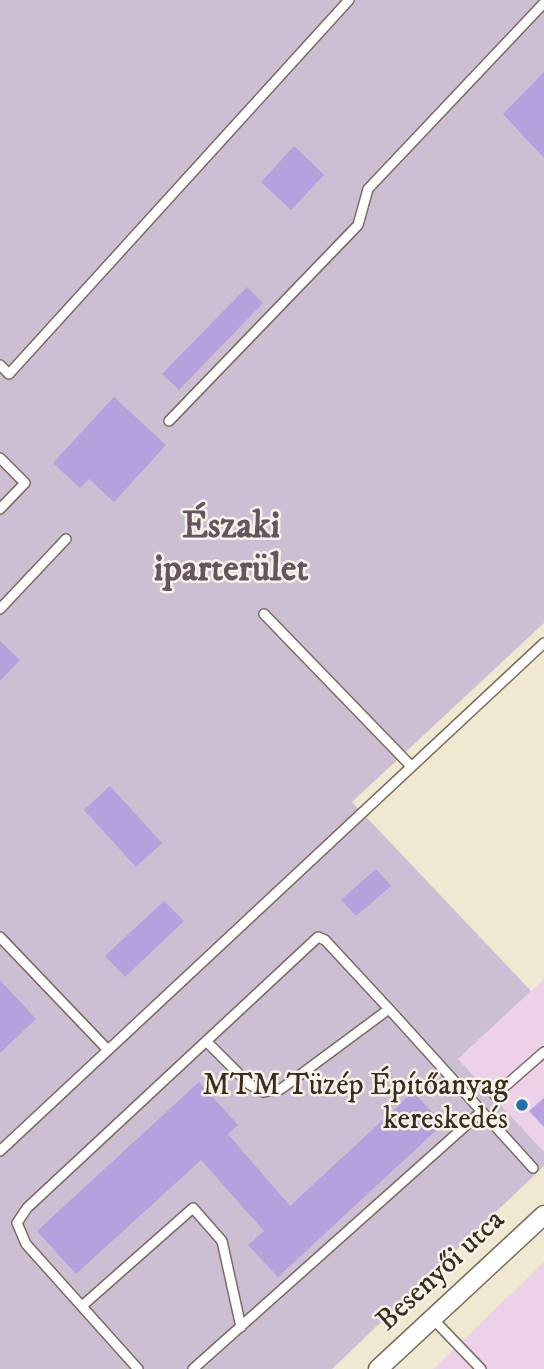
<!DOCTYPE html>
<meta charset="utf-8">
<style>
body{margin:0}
canvas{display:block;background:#efe9d1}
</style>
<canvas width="544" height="1369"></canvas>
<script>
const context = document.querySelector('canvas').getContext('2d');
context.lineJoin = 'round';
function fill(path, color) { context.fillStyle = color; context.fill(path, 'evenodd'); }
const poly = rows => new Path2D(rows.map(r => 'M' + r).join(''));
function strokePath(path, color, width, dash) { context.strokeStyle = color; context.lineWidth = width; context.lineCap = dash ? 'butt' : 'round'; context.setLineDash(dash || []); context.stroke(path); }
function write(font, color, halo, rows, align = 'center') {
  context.font = font + ' "IM FELL DW Pica",serif'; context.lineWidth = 5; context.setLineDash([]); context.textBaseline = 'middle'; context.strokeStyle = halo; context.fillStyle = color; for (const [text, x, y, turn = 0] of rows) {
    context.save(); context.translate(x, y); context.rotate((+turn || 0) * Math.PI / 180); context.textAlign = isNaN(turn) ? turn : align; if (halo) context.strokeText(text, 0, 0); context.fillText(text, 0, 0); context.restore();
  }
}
const built = poly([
 [544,979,544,1152,458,1059],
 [544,1262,544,1369,433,1369]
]);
const industrial = poly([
 [0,0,544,0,544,623,352,802,531,991,458,1059,544,1152,544,1166,332,1369,0,1369]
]);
const building = poly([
 [544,72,544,158,503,114],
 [294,146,324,175,291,210,261,182],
 [247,287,263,303,179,390,162,374],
 [114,397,166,445,114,502,89,479,80,488,53,463],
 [0,641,20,660,0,681],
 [110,786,162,843,136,867,84,810],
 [376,869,391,886,356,916,341,900],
 [164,901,184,921,125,977,105,956],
 [0,980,36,1019,0,1053],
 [199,1082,238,1125,228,1134,290,1206,413,1092,443,1124,278,1277,248,1245,264,1231,201,1160,76,1274,37,1231],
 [544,1098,544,1127,529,1111]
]);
const lane = poly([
 [0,365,9,374,349,0],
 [169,421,358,225,368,189,544,3],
 [0,458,25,483,0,509],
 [0,609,66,539],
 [264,614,411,766],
 [0,937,107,1049],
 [206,1041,249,1084,263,1092,281,1089,389,1009],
 [495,1095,544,1052],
 [0,1151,544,643],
 [82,1306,193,1208,222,1241,241,1327],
 [433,1319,481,1369],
 [138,1369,26,1244,17,1223,27,1208,318,937,325,940,389,1009,533,1168],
 [193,1369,481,1112]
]);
const street = poly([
 [378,1369,544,1215]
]);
const markers = [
 [522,1105,7,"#1f6fb2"]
];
const poiNames = [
 ["MTM Tüzép Építőanyag",508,1088],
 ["kereskedés",508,1122]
];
const streetNames = [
 ["Besenyői utca",442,1272,-43]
];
const districtNames = [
 ["Északi",231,529],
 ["iparterület",231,572]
];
fill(built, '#edd1e9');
fill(industrial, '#ccbfd4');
fill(building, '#b5a1de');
strokePath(lane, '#7a6d5d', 12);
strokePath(street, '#7a6d5d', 21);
strokePath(lane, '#fff', 9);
strokePath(street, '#fff', 18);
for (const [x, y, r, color] of markers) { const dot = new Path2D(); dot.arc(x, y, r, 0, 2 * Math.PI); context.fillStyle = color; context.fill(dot); strokePath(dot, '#f7f3e8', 2.5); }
write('30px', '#3b2a1e', '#f7f3e8', poiNames, 'right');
write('30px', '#3b2a1e', '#f7f3e8', streetNames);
write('bold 37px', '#665461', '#f7f3e8', districtNames);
</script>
